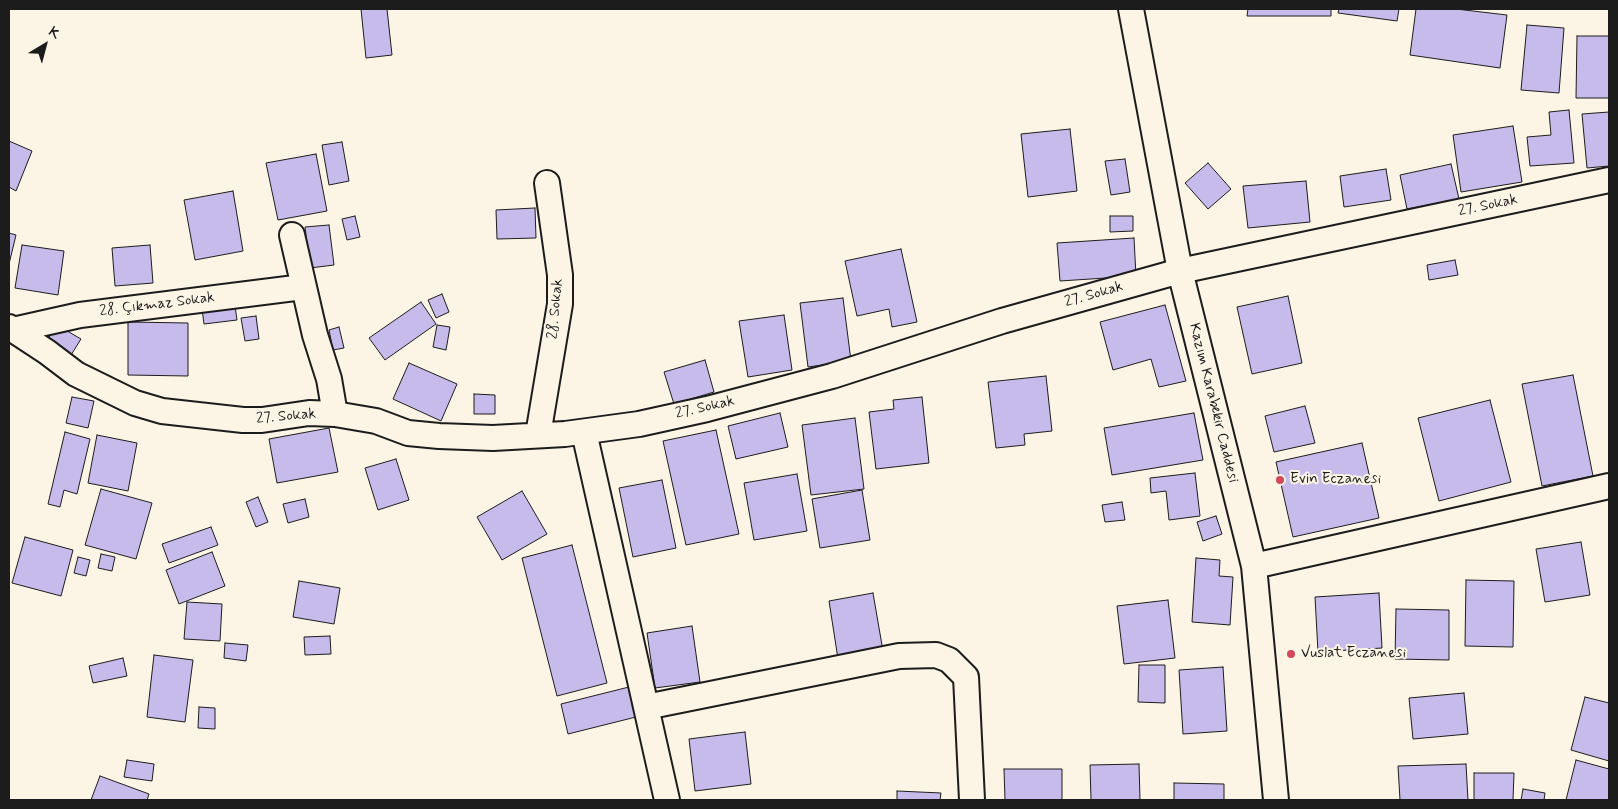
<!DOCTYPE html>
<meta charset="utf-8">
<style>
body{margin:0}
#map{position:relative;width:1618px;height:809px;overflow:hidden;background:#fcf5e5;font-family:Mynerve,sans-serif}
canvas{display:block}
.frame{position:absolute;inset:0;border:10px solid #1c1c1c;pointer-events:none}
.north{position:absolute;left:20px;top:20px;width:50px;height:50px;-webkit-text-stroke:4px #fcf5e5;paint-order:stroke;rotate:37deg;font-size:14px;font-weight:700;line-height:20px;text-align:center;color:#1c1c1c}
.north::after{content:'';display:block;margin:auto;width:18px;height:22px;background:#1c1c1c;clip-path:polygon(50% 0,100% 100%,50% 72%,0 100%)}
</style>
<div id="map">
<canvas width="1618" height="809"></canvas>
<div class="frame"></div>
<div class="north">K</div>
</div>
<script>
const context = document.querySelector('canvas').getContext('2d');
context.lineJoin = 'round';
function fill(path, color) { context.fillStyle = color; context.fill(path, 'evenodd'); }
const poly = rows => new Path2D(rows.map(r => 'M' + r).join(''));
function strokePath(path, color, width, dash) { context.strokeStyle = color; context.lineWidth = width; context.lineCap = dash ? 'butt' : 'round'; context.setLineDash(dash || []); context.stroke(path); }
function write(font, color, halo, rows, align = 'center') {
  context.font = font + ' Mynerve,sans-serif'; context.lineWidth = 4; context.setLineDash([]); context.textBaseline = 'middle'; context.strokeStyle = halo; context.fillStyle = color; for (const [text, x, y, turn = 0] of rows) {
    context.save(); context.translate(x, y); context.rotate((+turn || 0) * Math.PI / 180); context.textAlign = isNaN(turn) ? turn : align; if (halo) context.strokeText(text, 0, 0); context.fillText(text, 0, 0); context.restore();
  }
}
const building = poly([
 [361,9,387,9,392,55,366,58,361,9],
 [1248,9,1331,9,1331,16,1247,16,1248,9],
 [1339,9,1399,9,1397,21,1338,13,1339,9],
 [1416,9,1456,9,1507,15,1500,68,1410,55,1416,9],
 [1527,25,1564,28,1559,93,1521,90,1527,25],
 [1577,36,1609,36,1609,98,1576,98,1577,36],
 [1569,110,1574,163,1530,166,1527,137,1551,135,1549,112,1569,110],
 [1609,112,1609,166,1587,168,1582,114,1609,112],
 [1513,126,1522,182,1461,192,1453,135,1513,126],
 [1070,129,1077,191,1028,197,1021,134,1070,129],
 [9,141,32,151,16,191,9,187,9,141],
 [342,142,349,181,329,185,322,145,342,142],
 [316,154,327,211,278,220,266,163,316,154],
 [1125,159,1130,192,1111,195,1105,161,1125,159],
 [1208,163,1231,189,1208,209,1185,183,1208,163],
 [1451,164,1459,199,1407,209,1400,175,1451,164],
 [1386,169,1391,200,1344,207,1340,176,1386,169],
 [1306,181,1310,222,1248,228,1243,186,1306,181],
 [233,191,243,251,195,260,184,200,233,191],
 [535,208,536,238,497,239,496,210,535,208],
 [355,216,360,237,347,240,342,219,355,216],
 [1110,216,1133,216,1133,231,1110,232,1110,216],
 [329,225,334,265,310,268,305,227,329,225],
 [9,233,16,235,9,264,9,233],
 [1134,238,1136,276,1060,281,1057,243,1134,238],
 [22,245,64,251,58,295,15,288,22,245],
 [150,245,153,283,115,286,112,248,150,245],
 [901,249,917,322,892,327,889,309,857,316,845,261,901,249],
 [1455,260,1458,275,1429,280,1427,265,1455,260],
 [442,294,449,312,436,318,428,300,442,294],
 [1288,296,1302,363,1252,374,1237,307,1288,296],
 [843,298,851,361,808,367,800,303,843,298],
 [421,302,436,324,385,360,369,338,421,302],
 [1165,305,1186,381,1159,387,1151,359,1113,370,1100,322,1165,305],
 [235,306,237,320,204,324,202,309,235,306],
 [784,315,792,370,748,377,739,321,784,315],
 [256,316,259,339,245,341,241,318,256,316],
 [128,322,188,323,188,376,128,375,128,322],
 [57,325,81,339,71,355,47,340,57,325],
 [437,325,450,327,446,350,433,347,437,325],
 [339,327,344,348,333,350,329,330,339,327],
 [705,360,714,392,674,404,664,372,705,360],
 [409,363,457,384,441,421,393,399,409,363],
 [1573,375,1593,476,1542,486,1522,384,1573,375],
 [1046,376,1052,431,1024,434,1025,445,996,448,988,382,1046,376],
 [474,394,495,395,495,414,474,414,474,394],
 [72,397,94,401,88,428,66,423,72,397],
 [922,397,929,463,876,469,869,412,894,409,893,400,922,397],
 [1490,400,1511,482,1439,501,1418,418,1490,400],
 [1305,406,1315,443,1274,452,1265,416,1305,406],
 [780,413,788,447,736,459,728,426,780,413],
 [1194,413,1203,460,1112,475,1104,428,1194,413],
 [855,418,864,489,811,495,802,425,855,418],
 [329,428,338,472,277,483,269,439,329,428],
 [716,430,739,534,686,545,663,441,716,430],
 [65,432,90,439,77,494,64,490,60,507,48,504,65,432],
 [97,435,137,443,128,491,88,483,97,435],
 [1362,443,1379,518,1293,537,1276,462,1362,443],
 [396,459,409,500,378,510,365,468,396,459],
 [1195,473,1200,516,1169,520,1166,491,1151,493,1150,478,1195,473],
 [797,474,807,531,754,540,744,483,797,474],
 [662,480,676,548,633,557,619,488,662,480],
 [101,489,152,503,136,559,85,545,101,489],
 [862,490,870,540,820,548,812,499,862,490],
 [522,491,547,534,502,560,477,517,522,491],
 [258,497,268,522,256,527,246,502,258,497],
 [305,499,309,517,288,523,283,504,305,499],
 [1122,502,1125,520,1105,522,1102,505,1122,502],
 [1216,516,1222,534,1203,541,1197,522,1216,516],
 [211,527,218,545,169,563,162,544,211,527],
 [25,537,73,550,61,596,12,583,25,537],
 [1581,542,1590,595,1545,602,1536,549,1581,542],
 [572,545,607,683,557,696,522,558,572,545],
 [212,552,225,586,179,604,166,570,212,552],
 [101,554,115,557,112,571,98,568,101,554],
 [78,557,90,560,86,576,74,573,78,557],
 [1196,558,1220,560,1219,576,1233,577,1230,625,1192,622,1196,558],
 [1466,580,1514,581,1513,647,1465,646,1466,580],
 [299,581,340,588,334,624,293,617,299,581],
 [873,593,883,651,838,659,829,601,873,593],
 [1379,593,1382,648,1318,652,1315,597,1379,593],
 [1168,600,1175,658,1124,664,1117,606,1168,600],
 [187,602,222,604,220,641,184,639,187,602],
 [1396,609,1449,610,1449,660,1395,659,1396,609],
 [692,626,700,682,655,688,647,633,692,626],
 [330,636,331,654,305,655,304,637,330,636],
 [225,643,248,645,246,661,224,658,225,643],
 [154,655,193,660,185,722,147,717,154,655],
 [123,658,127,676,93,683,89,666,123,658],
 [1139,665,1165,665,1165,703,1138,702,1139,665],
 [1223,667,1227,731,1183,734,1179,670,1223,667],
 [629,687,636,717,568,734,561,704,629,687],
 [1464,693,1468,734,1413,739,1409,698,1464,693],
 [1585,697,1609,703,1609,761,1571,750,1585,697],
 [199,707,215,708,215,729,198,728,199,707],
 [745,732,751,784,695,791,689,739,745,732],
 [127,760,154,764,152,781,124,777,127,760],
 [1576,760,1609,769,1609,800,1566,800,1576,760],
 [1139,764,1140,800,1091,800,1090,765,1139,764],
 [1466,764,1468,800,1400,800,1398,766,1466,764],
 [1004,769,1062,769,1062,800,1005,800,1004,769],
 [1474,773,1514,773,1513,800,1474,800,1474,773],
 [100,776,149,794,147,800,91,800,100,776],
 [1174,783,1224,784,1224,800,1174,800,1174,783],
 [1523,789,1545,793,1544,800,1521,800,1523,789],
 [897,791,941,793,940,800,897,800,897,791]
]);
const minor = poly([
 [1131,9,1180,271,1254,566,1276,800],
 [292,235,315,335,329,379,335,414],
 [9,327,47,352,76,374,135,403,162,411,243,420,262,420,309,413,335,414,376,421,408,433,439,436,493,438,565,434,639,424,707,409,832,376,1002,321,1180,271,1609,180],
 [13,330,80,315,303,287],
 [584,432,667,800],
 [538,435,560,304,560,275,547,183],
 [1254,566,1609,486],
 [646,707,899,656,936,655,949,660,966,677,972,800]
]);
const markers = [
 [1280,480,5,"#d1495b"],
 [1291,654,5,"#d1495b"]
];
const streetNames = [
 ["27. Sokak",1488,206,-12],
 ["27. Sokak",1094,295,-16],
 ["28. Çıkmaz Sokak",157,305,-7],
 ["28. Sokak",556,309,-85],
 ["Kazım Karabekir Caddesi",1213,403,76],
 ["27. Sokak",705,408,-13],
 ["27. Sokak",286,417,-5]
];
const poiNames = [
 ["Evin Eczanesi",1290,480],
 ["Vuslat Eczanesi",1301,654]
];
fill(building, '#c7bbec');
strokePath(building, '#1c1c1c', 1);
strokePath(minor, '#1c1c1c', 28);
strokePath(minor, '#fcf5e5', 24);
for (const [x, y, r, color] of markers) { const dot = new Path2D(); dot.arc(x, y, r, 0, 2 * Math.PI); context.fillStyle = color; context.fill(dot); strokePath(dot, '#fcf5e5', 2); }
write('15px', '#1c1c1c', '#fcf5e5', streetNames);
write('15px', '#1c1c1c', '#fcf5e5', poiNames, 'left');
</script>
